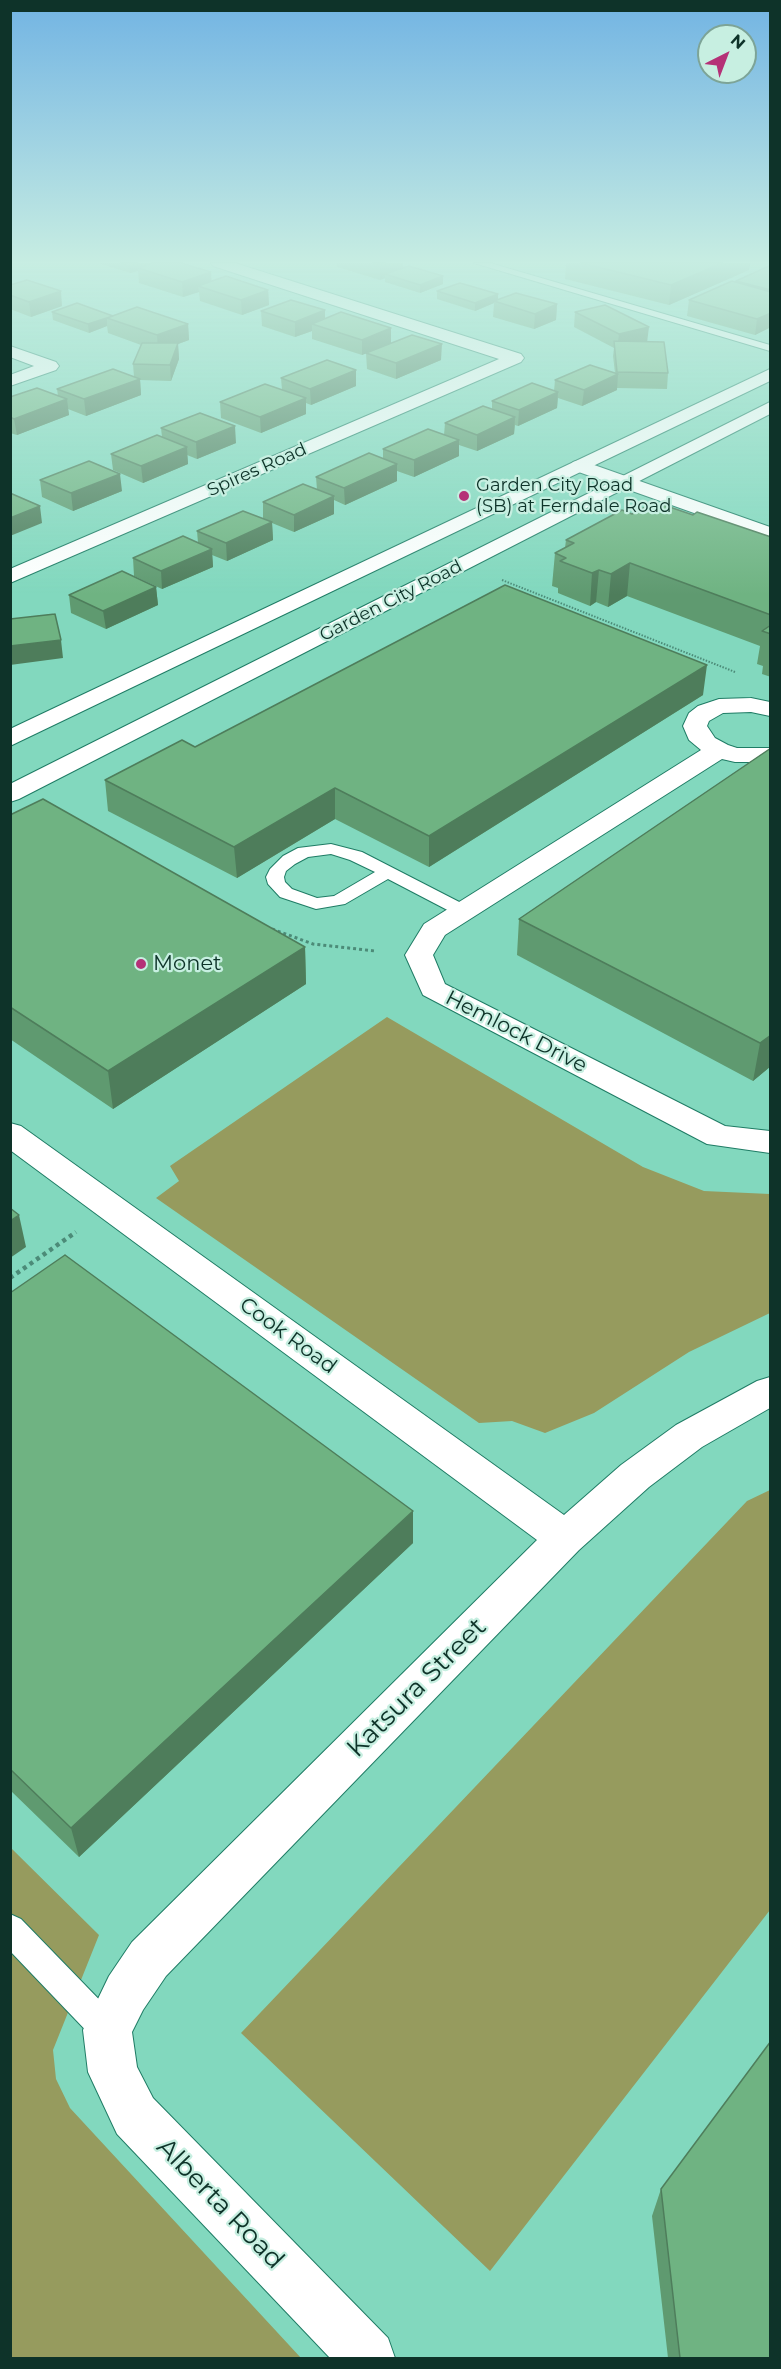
<!DOCTYPE html>
<style>
body{margin:0}
#map{position:relative;width:781px;height:2369px;overflow:hidden;background:#82d8be;font-family:Montserrat,sans-serif}
canvas{display:block}
.frame{position:absolute;inset:0;border:12px solid #0e3329;pointer-events:none}
.north{position:absolute;left:697px;top:24px;width:60px;height:60px;box-sizing:border-box;background:#c7efe1;border:2px solid #7da497;border-radius:50%;rotate:42deg;font-size:16px;font-weight:700;line-height:24px;text-align:center;color:#0e3329}
.north::after{content:'';display:block;margin:auto;width:21px;height:27px;background:#b53177;clip-path:polygon(50% 0,100% 100%,50% 72%,0 100%)}
</style>
<div id="map">
<canvas width="781" height="2369"></canvas>
<div class="frame"></div>
<div class="north">N</div>
</div>
<script>
const context = document.querySelector('canvas').getContext('2d');
context.lineJoin = 'round';
function fill(path, color) { context.fillStyle = color; context.fill(path, 'evenodd'); }
const poly = rows => new Path2D(rows.map(r => 'M' + r).join(''));
function strokePath(path, color, width, dash) { context.strokeStyle = color; context.lineWidth = width; context.lineCap = dash ? 'butt' : 'round'; context.setLineDash(dash || []); context.stroke(path); }
function write(font, color, halo, rows, align = 'center') {
  context.font = font + ' Montserrat,sans-serif'; context.lineWidth = 4.5; context.setLineDash([]); context.textBaseline = 'middle'; context.strokeStyle = halo; context.fillStyle = color; for (const [text, x, y, turn = 0] of rows) {
    context.save(); context.translate(x, y); context.rotate((+turn || 0) * Math.PI / 180); context.textAlign = isNaN(turn) ? turn : align; if (halo) context.strokeText(text, 0, 0); context.fillText(text, 0, 0); context.restore();
  }
}
const green = poly([
 [387,1017,643,1167,704,1191,770,1194,770,1313,689,1352,594,1413,545,1433,512,1421,479,1423,156,1198,179,1181,170,1166],
 [770,1490,770,1910,490,2271,241,2033,747,1501],
 [10,1847,99,1935,53,2050,56,2079,70,2108,301,2358,11,2358]
]);
const pathFar2 = poly([
 [502,580,735,672]
]);
const pathFar1 = poly([
 [272,929,313,944,375,951]
]);
const path = poly([
 [10,1278,76,1232]
]);
const lane = poly([
 [474,263,490,263,770,345,770,351,474,263],
 [331,844,362,852,469,907,472,911,469,915,463,916,457,915,388,879,345,904,316,909,280,897,268,884,266,877,270,869,283,856,298,848,331,844],
 [331,854,350,860,375,872,334,896,317,898,292,889,285,882,284,877,286,871,295,864,308,857,331,854],
 [10,1914,21,1919,118,2019,123,2030,118,2041,107,2046,96,2041,10,1951,10,1914]
]);
const street = poly([
 [211,263,235,263,521,354,524,358,521,362,10,583,10,569,499,359,213,266,211,263],
 [10,346,56,362,59,366,56,370,10,386,10,375,34,366,10,357,10,346],
 [580,460,770,527,770,540,573,470,570,466,573,462,580,460],
 [751,698,770,702,770,716,751,712,723,713,709,721,707,726,715,738,728,745,737,748,770,748,770,762,735,762,722,759,445,935,433,955,445,984,725,1126,770,1131,770,1153,707,1144,423,995,405,955,424,924,701,750,689,740,683,726,689,713,698,706,719,699,751,698],
 [10,1123,21,1126,564,1515,621,1465,676,1425,757,1381,770,1377,770,1408,702,1447,649,1487,579,1550,166,1976,143,2010,132,2032,137,2067,153,2098,388,2338,395,2358,330,2358,117,2134,88,2072,83,2030,109,1976,132,1942,537,1540,10,1150,10,1123]
]);
const secondary = poly([
 [770,369,770,381,10,746,10,729,770,369],
 [770,402,770,414,19,799,10,802,10,784,770,402]
]);
const wall = poly([
 [98,263,152,263,211,281,268,290,269,305,242,315,200,301,199,292,183,297,139,283,138,271,130,273],
 [337,263,403,263,403,268,443,284,420,293,385,282,385,278,380,280,337,267],
 [566,263,750,263,749,270,669,305,565,279],
 [771,265,771,327,755,335,687,316,689,300,735,282,736,281],
 [10,285,62,306,31,317,10,309],
 [437,291,498,294,498,300,557,304,556,320,534,329,493,317,494,303,475,311,437,299],
 [325,310,325,318,391,343,441,360,396,379,367,369,366,353,362,355,312,339,312,331,295,337,262,326,261,311],
 [52,312,113,316,188,324,189,340,178,344,179,359,171,381,140,380,141,395,86,416,68,409,69,415,17,435,10,433,10,397,58,396,57,389,134,377,133,364,141,345,108,333,107,326,89,333,53,320],
 [575,312,648,342,668,373,667,389,617,388,617,390,582,406,558,398,557,408,518,426,515,425,514,434,477,451,459,445,459,456,414,477,397,471,397,481,345,505,334,500,334,514,294,532,272,523,273,540,227,561,212,555,213,567,162,589,134,576,133,558,198,543,197,531,263,519,263,502,317,490,316,477,383,458,383,449,444,435,445,423,492,409,492,401,554,391,555,380,615,373,613,356,614,348,574,327],
 [281,378,356,386,311,405,306,403,306,414,261,433,221,418,220,402,282,390],
 [161,428,236,443,197,459,187,455,188,464,143,483,113,470,111,454,162,437],
 [40,480,122,491,73,511,42,497],
 [632,514,693,515,771,537,771,677,762,674,763,666,757,664,760,646,627,596,608,607,596,602,590,606,558,593,558,588,552,586,555,553,565,548,566,540],
 [156,587,158,605,106,629,71,613,69,595],
 [703,695,429,867,335,819,237,878,108,811,105,780,195,747],
 [771,748,771,1066,753,1081,517,955,519,919],
 [10,815,305,947,306,984,113,1109,10,1039],
 [10,1293,413,1543,79,1857,10,1790],
 [661,2189,771,2358,668,2358,652,2216]
]);
const shadedWall = poly([
 [137,263,152,263,152,266,138,268,138,271,130,273,129,266],
 [385,263,403,263,403,271,385,274,385,278,380,280,380,265],
 [722,263,750,263,749,270,669,305,671,285],
 [211,272,212,287,198,286,199,292,183,297,182,282],
 [443,276,443,284,420,293,420,285],
 [268,290,269,305,242,315,241,300],
 [61,291,62,306,31,317,29,302],
 [498,294,498,302,494,301,494,303,475,311,475,303],
 [557,304,556,320,534,329,535,314],
 [325,310,325,326,312,324,312,331,295,337,295,322],
 [771,313,771,327,755,335,757,319],
 [107,318,107,326,89,333,88,324],
 [188,324,189,340,178,344,179,359,171,381,170,365,158,351,157,335],
 [649,327,647,343,617,350,619,334],
 [391,328,391,344,362,355,362,340],
 [442,344,441,360,396,379,396,363],
 [356,370,356,386,311,405,310,389],
 [618,374,617,390,582,406,584,390],
 [140,379,141,395,86,416,84,399],
 [558,392,557,408,518,426,519,410],
 [306,398,306,414,261,433,260,417],
 [67,399,69,415,17,435,14,419],
 [515,417,514,434,477,451,477,435],
 [235,426,236,443,197,459,196,442],
 [459,440,459,456,414,477,414,460],
 [187,447,188,464,143,483,141,466],
 [397,464,397,481,345,505,344,488],
 [120,474,122,491,73,511,71,493],
 [334,496,334,514,294,532,294,515],
 [40,506,42,523,10,536,10,518],
 [272,522,273,540,227,561,226,543],
 [212,549,213,567,162,589,161,571],
 [630,563,627,596,608,607,611,574],
 [599,570,596,602,590,606,592,573],
 [156,587,158,605,106,629,103,611],
 [61,640,63,658,10,665,10,646],
 [707,665,703,695,429,867,429,836],
 [335,788,335,819,237,878,234,847],
 [305,947,306,984,113,1109,108,1071],
 [771,1035,771,1066,753,1081,760,1043],
 [19,1215,26,1247,10,1258,10,1221],
 [413,1511,413,1543,79,1857,71,1828]
]);
const building = poly([
 [121,263,137,263,129,266,121,263],
 [153,263,181,263,211,272,182,282,138,268,153,263],
 [373,263,385,263,380,265,373,263],
 [581,263,722,263,671,285,581,263],
 [771,265,771,290,736,281,771,265],
 [409,266,443,276,420,285,385,274,409,266],
 [226,276,268,290,241,300,198,286,226,276],
 [27,280,61,291,29,302,10,295,10,285,27,280],
 [732,281,771,292,771,313,757,319,689,300,732,281],
 [460,283,498,294,475,303,437,291,460,283],
 [516,293,557,304,535,314,494,301,516,293],
 [291,300,325,310,295,322,261,311,291,300],
 [77,303,113,316,88,324,52,312,77,303],
 [605,305,649,327,619,334,575,312,605,305],
 [137,307,188,324,157,335,107,318,137,307],
 [341,312,391,328,362,340,312,324,341,312],
 [412,335,442,344,396,363,366,353,412,335],
 [614,341,664,342,668,373,617,372,614,341],
 [142,343,178,343,170,365,133,364,142,343],
 [327,360,356,370,310,389,281,378,327,360],
 [590,365,618,374,584,390,555,380,590,365],
 [113,369,140,379,84,399,57,389,113,369],
 [532,383,558,392,519,410,492,401,532,383],
 [265,384,306,398,260,417,220,402,265,384],
 [37,388,67,399,14,419,10,417,10,397,37,388],
 [483,406,515,417,477,435,445,423,483,406],
 [200,413,235,426,196,442,161,428,200,413],
 [428,429,459,440,414,460,383,449,428,429],
 [157,435,187,447,141,466,111,454,157,435],
 [369,453,397,464,344,488,316,477,369,453],
 [89,461,120,474,71,493,40,480,89,461],
 [303,484,334,496,294,515,263,502,303,484],
 [10,493,40,506,10,518,10,493],
 [655,502,693,515,697,512,771,537,771,615,630,563,611,574,599,570,592,573,560,561,566,558,555,553,574,543,566,540,622,510,632,514,655,502],
 [243,511,272,522,226,543,197,531,243,511],
 [183,536,212,549,161,571,133,558,183,536],
 [122,571,156,587,103,611,69,595,122,571],
 [505,585,707,665,429,836,335,788,234,847,105,780,182,740,195,747,505,585],
 [55,614,61,640,10,646,10,619,55,614],
 [771,625,771,634,762,631,771,625],
 [771,748,771,1035,760,1043,519,919,771,748],
 [43,799,305,947,108,1071,10,1007,10,815,43,799],
 [10,1208,19,1215,10,1221,10,1208],
 [65,1255,413,1511,71,1828,10,1769,10,1293,65,1255],
 [771,2041,771,2358,680,2358,661,2189,771,2041]
]);
const markers = [
 [464,496,6,"#b53177"],
 [141,964,6,"#b53177"]
];
const farStreetnames = [
 ["Spires Road",257,470,-24],
 ["Garden City Road",391,601,-27]
];
const farPoinames = [
 ["Garden City Road",476,486],
 ["(SB) at Ferndale Road",476,507]
];
const poiNames = [
 ["Monet",153,964]
];
const streetNames = [
 ["Hemlock Drive",516,1032,27],
 ["Cook Road",288,1336,36]
];
const nearStreetnames = [
 ["Katsura Street",417,1688,-45],
 ["Alberta Road",220,2204,46]
];
fill(green, '#969b5e');
strokePath(lane, '#1f7c65', 2);
strokePath(street, '#1f7c65', 2);
strokePath(secondary, '#1f7c65', 2);
strokePath(pathFar2, '#4c8b78', 2, [1.5, 1.5]);
strokePath(pathFar1, '#4c8b78', 3, [3, 3]);
strokePath(path, '#4c8b78', 4.5, [4, 4]);
fill(lane, '#fff');
fill(street, '#fff');
fill(secondary, '#fff');
fill(wall, '#5f9a70');
fill(shadedWall, '#4e7d5b');
fill(building, '#6fb382');
strokePath(building, '#4e7d5b', 1.5);
const sky = context.createLinearGradient(0, 0, 0, 595);
sky.addColorStop(0, '#72b4e3');
sky.addColorStop(0.44, '#c7ede2');
sky.addColorStop(1, '#c7ede200');
context.fillStyle = sky;
context.fillRect(0, 0, 781, 595);
for (const [x, y, r, color] of markers) { const dot = new Path2D(); dot.arc(x, y, r, 0, 2 * Math.PI); context.fillStyle = color; context.fill(dot); strokePath(dot, '#c7efe1', 2); }
write('18px', '#0e3329', '#c7efe1', farStreetnames);
write('18px', '#0e3329', '#c7efe1', farPoinames, 'left');
write('21px', '#0e3329', '#c7efe1', poiNames, 'left');
write('21px', '#0e3329', '#c7efe1', streetNames);
write('26px', '#0e3329', '#c7efe1', nearStreetnames);
</script>
